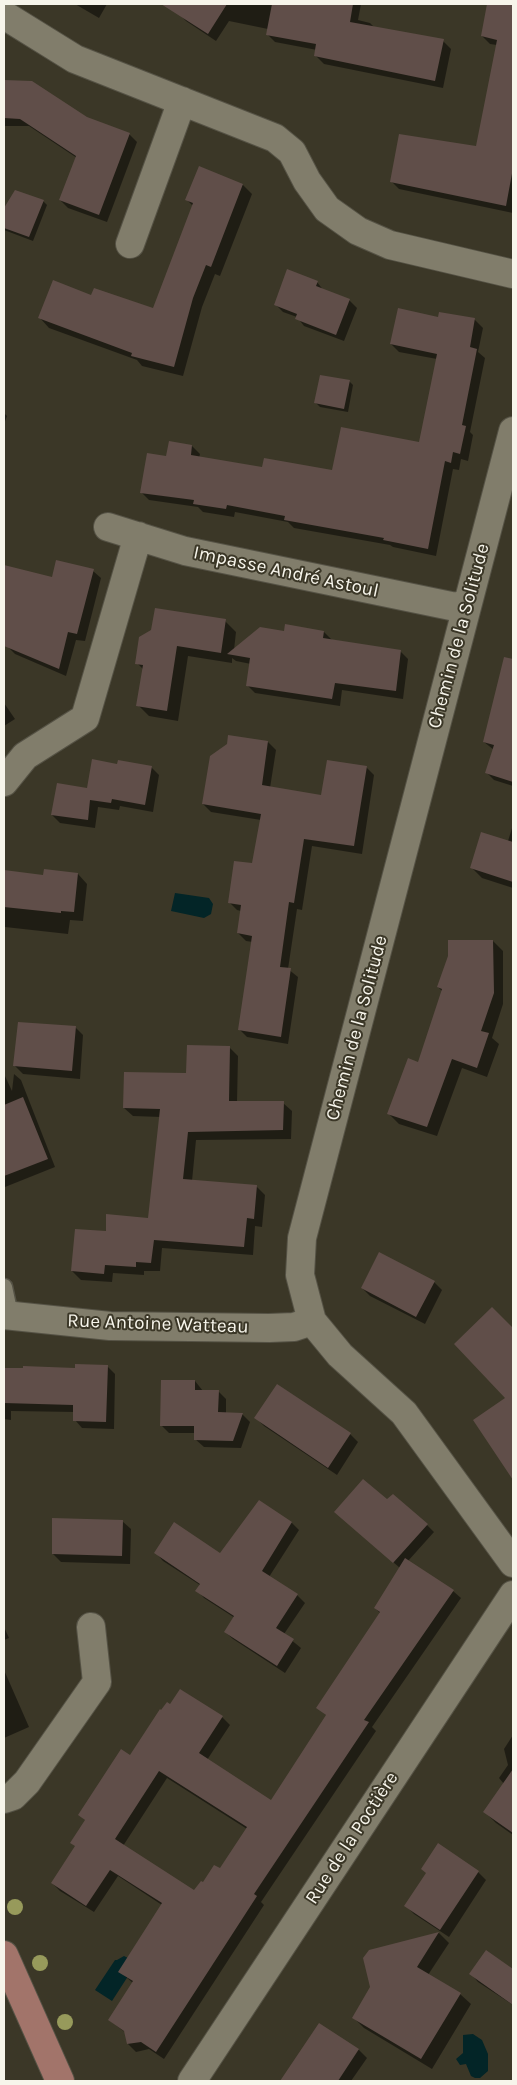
<!DOCTYPE html>
<meta charset="utf-8">
<style>
body{margin:0}
#map{position:relative;width:517px;height:2085px;overflow:hidden;background:#3b3727;font-family:Karla,sans-serif}
canvas{display:block}
.frame{position:absolute;inset:0;border:5px solid #f7f5eb;pointer-events:none}
</style>
<div id="map">
<canvas width="517" height="2085"></canvas>
<div class="frame"></div>
</div>
<script>
const context = document.querySelector('canvas').getContext('2d');
context.lineJoin = 'round';
function fill(path, color) { context.fillStyle = color; context.fill(path, 'evenodd'); }
const poly = rows => new Path2D(rows.map(r => 'M' + r).join(''));
function strokePath(path, color, width, dash) { context.strokeStyle = color; context.lineWidth = width; context.lineCap = dash ? 'butt' : 'round'; context.setLineDash(dash || []); context.stroke(path); }
function write(font, color, halo, rows, align = 'center') {
  context.font = font + ' Karla,sans-serif'; context.lineWidth = 4; context.setLineDash([]); context.textBaseline = 'middle'; context.strokeStyle = halo; context.fillStyle = color; for (const [text, x, y, turn = 0] of rows) {
    context.save(); context.translate(x, y); context.rotate((+turn || 0) * Math.PI / 180); context.textAlign = isNaN(turn) ? turn : align; if (halo) context.strokeText(text, 0, 0); context.fillText(text, 0, 0); context.restore();
  }
}
const water = poly([
 [175,893,209,898,213,904,211,914,204,918,171,911],
 [124,1956,130,1959,132,1970,112,2001,95,1990,115,1960,117,1960],
 [473,2034,482,2040,488,2054,488,2071,480,2078,475,2078,471,2076,466,2064,460,2065,456,2059,463,2053,463,2035]
]);
const shadow = poly([
 [75,4,107,4,99,18],
 [184,4,361,4,358,20,370,23,375,28,443,41,451,49,443,88,324,64,316,56,317,50,275,42,267,34,268,29,229,21,216,41,186,21,178,13],
 [488,4,513,4,513,213,399,189,391,181,477,148,497,45,490,44,482,36],
 [4,81,31,82,86,118,129,134,137,142,107,222,68,208,60,200,77,158,29,126,4,126],
 [199,168,243,185,252,194,220,276,215,274,202,307,183,376,142,366,137,360,49,328,40,318,153,310,193,206,187,200],
 [16,192,43,201,47,205,33,241,4,230,4,213],
 [317,282,324,291,349,300,357,308,344,341,304,326,297,317,283,312,275,304],
 [439,318,475,320,483,328,478,352,485,358,470,432,473,435,468,461,461,459,459,470,453,469,436,556,393,547,390,545,294,528,288,522,235,512,234,517,203,512,198,507,149,500,141,492,167,457,192,446,200,454,199,458,263,468,333,472,420,444,437,359,399,352,391,344],
 [349,381,353,385,348,412,320,407,316,403],
 [4,413,7,416,4,424],
 [4,566,53,579,93,571,101,578,85,641,76,640,66,676,15,654,7,646,8,642,4,641],
 [225,621,236,632,234,650,285,632,324,632,332,640,400,651,408,659,403,699,342,690,340,706,255,693,247,685,251,664,236,661,232,658,232,663,188,656,178,721,149,716,138,705,144,670,137,663],
 [496,692,513,696,513,786,494,780,486,772,494,750,484,742],
 [4,703,15,719,4,726],
 [268,742,276,750,270,788,322,797,366,767,374,775,362,854,312,846,302,910,297,909,288,969,298,977,288,1044,247,1037,239,1029,253,942,246,941,238,933,241,911,237,910,229,902,253,865,261,820,211,812,203,804],
 [118,765,151,767,159,775,153,812,120,806,119,810,98,807,95,828,60,823,52,815,88,790],
 [513,825,513,888,482,878,472,868,508,841],
 [4,872,44,876,78,874,87,884,83,921,70,920,68,934,5,927,4,929],
 [493,941,503,951,503,1004,492,1038,499,1044,487,1077,462,1068,437,1136,399,1124,389,1114,419,1063,443,992,438,987],
 [75,1027,83,1035,80,1079,23,1074,15,1066],
 [229,1047,238,1056,237,1102,283,1103,292,1111,291,1139,196,1140,192,1181,257,1187,265,1195,262,1227,255,1226,253,1255,162,1248,160,1271,144,1271,144,1275,113,1273,112,1282,81,1280,72,1271,107,1232,150,1219,161,1117,133,1116,124,1108,188,1074],
 [4,1074,12,1091,14,1074,21,1080,55,1167,5,1187],
 [434,1282,442,1290,425,1324,370,1296,362,1288],
 [492,1309,513,1330,513,1478,475,1421,507,1398],
 [107,1366,115,1374,114,1429,82,1428,75,1420,75,1412,11,1411,11,1420,4,1419,4,1369,76,1369],
 [195,1381,203,1391,218,1391,226,1399,226,1414,242,1414,250,1422,241,1448,204,1447,195,1439,196,1433,169,1433,161,1425],
 [256,1418,350,1434,358,1442,337,1475,264,1426],
 [387,1501,427,1525,434,1532,408,1561,453,1591,461,1598,372,1727,376,1731,261,1902,264,1905,164,2059,149,2049,136,2052,128,2044,126,2033,109,2020,133,1983,120,1972,162,1905,118,1876,94,1912,60,1891,52,1883,76,1846,86,1821,80,1815,130,1757,181,1690,222,1717,230,1725,207,1760,271,1802,327,1716,318,1708,381,1614,375,1608,400,1568,343,1519],
 [167,1778,247,1829,220,1870,195,1892,123,1846],
 [260,1502,292,1523,299,1530,269,1577,297,1595,305,1603,284,1634,301,1648,285,1673,233,1639,225,1632,235,1618,204,1598,197,1590,200,1585,163,1561,156,1553,220,1554],
 [122,1521,131,1529,130,1564,61,1562,53,1554],
 [4,1627,9,1638,4,1640],
 [4,1670,29,1727,4,1738],
 [513,1735,513,1835,496,1823,485,1812,504,1784,499,1778,508,1765,504,1749],
 [478,1872,486,1880,449,1937,414,1914,406,1906],
 [439,1933,449,1943,428,1975,460,1994,471,2004,432,2069,364,2028,354,2018,372,1988,370,1951],
 [486,1951,513,1970,513,2005,478,1982,471,1974],
 [320,2025,359,2050,367,2058,351,2081,292,2081,285,2075]
]);
const building = poly([
 [161,4,227,4,208,34],
 [272,4,353,4,350,22,444,39,435,81,314,56,316,44,266,35],
 [487,4,513,4,513,168,506,206,390,182,399,134,476,146,497,40,481,36],
 [4,80,32,81,87,117,130,133,99,215,59,200,76,156,20,119,4,118],
 [199,166,243,184,211,267,206,265,193,298,174,367,131,356,132,353,38,318,53,280,91,295,94,288,153,308,193,203,185,200],
 [15,190,44,200,29,237,4,228,4,208],
 [287,269,318,281,316,286,350,299,336,335,295,319,297,314,274,305],
 [398,308,438,317,439,312,475,318,470,347,477,349,462,425,466,426,460,454,453,452,451,463,445,461,428,549,383,540,384,538,284,520,285,516,227,505,226,509,193,504,194,500,140,493,147,453,166,456,169,441,192,445,191,455,262,467,264,458,332,470,341,427,419,442,437,354,390,344],
 [320,375,350,380,344,409,314,403],
 [56,560,94,569,77,634,68,632,59,669,4,646,4,565,52,577],
 [155,608,226,619,221,653,177,646,167,711,136,706,143,665,135,664,139,637,151,630],
 [285,624,324,631,323,638,401,650,396,691,335,683,332,699,246,686,250,658,227,654,260,627,284,631],
 [504,657,513,659,513,782,485,773,494,745,483,742],
 [228,735,268,741,262,785,321,795,327,760,367,766,354,846,304,839,294,903,289,902,280,967,291,968,281,1037,238,1030,252,936,237,933,241,905,228,903,234,861,252,863,261,814,202,804,210,756,227,744],
 [92,759,117,764,118,760,152,766,145,805,112,799,111,803,90,800,88,820,51,815,57,783,87,788],
 [481,832,513,842,513,882,470,868],
 [44,869,78,873,74,912,61,911,61,913,4,907,4,870,43,875],
 [448,940,493,940,494,993,481,1031,489,1033,477,1068,452,1059,427,1127,387,1114,408,1058,418,1062,442,989,437,987,448,956],
 [18,1022,76,1026,72,1071,13,1066],
 [187,1045,230,1046,229,1101,284,1101,283,1130,188,1132,183,1179,257,1185,254,1219,247,1218,244,1247,154,1240,151,1263,136,1262,136,1267,105,1265,104,1274,71,1271,75,1229,106,1231,106,1214,148,1218,160,1109,123,1108,124,1072,186,1073],
 [23,1097,48,1159,4,1176,4,1105],
 [379,1252,435,1281,416,1317,361,1288],
 [492,1307,513,1328,513,1480,473,1420,505,1398,454,1344],
 [75,1364,108,1365,106,1422,73,1421,73,1405,4,1403,4,1368,23,1368,23,1366,75,1368],
 [161,1380,195,1380,195,1390,219,1390,218,1412,243,1413,233,1441,194,1440,194,1426,160,1426],
 [277,1384,351,1433,328,1468,254,1418],
 [363,1479,387,1499,393,1494,428,1524,393,1563,334,1512],
 [259,1500,292,1522,262,1571,298,1594,276,1628,294,1639,277,1666,224,1632,234,1616,195,1591,200,1584,154,1553,174,1522,220,1553],
 [52,1518,123,1520,122,1556,52,1554],
 [405,1558,454,1590,364,1720,369,1722,254,1894,257,1896,156,2052,141,2042,127,2044,124,2031,108,2020,133,1981,118,1972,162,1903,110,1870,86,1906,51,1883,75,1846,70,1843,85,1820,78,1815,121,1749,130,1755,160,1709,161,1710,167,1702,170,1704,180,1689,223,1716,199,1753,271,1800,326,1715,316,1708,380,1612,374,1608],
 [159,1771,247,1827,220,1868,214,1865,203,1882,201,1881,194,1890,115,1839],
 [513,1769,513,1833,483,1812],
 [438,1843,479,1871,440,1930,404,1906,426,1873,421,1869],
 [439,1932,417,1967,461,1993,421,2059,352,2018,370,1987,363,1958,369,1950],
 [486,1950,513,1969,513,2005,469,1974],
 [319,2023,359,2049,338,2081,280,2081]
]);
const lane = poly([
 [4,1287,10,1315]
]);
const street = poly([
 [4,15,75,59,275,138,292,152,307,181,327,209,358,231,390,245,513,274],
 [130,244,182,101],
 [513,431,302,1238,300,1275,312,1321,340,1355,404,1413,513,1563],
 [108,527,185,551,451,606,467,607],
 [4,782,25,756,85,718,138,536],
 [4,1315,110,1326,269,1328,294,1327,312,1321],
 [4,1799,13,1796,27,1782,97,1682,91,1627],
 [192,2081,513,1595]
]);
const secondary = poly([
 [4,1955,60,2081]
]);
const trees = [
 [15,1907],
 [40,1963],
 [65,2022]
];
const streetNames = [
 ["Impasse André Astoul",286,572,12],
 ["Chemin de la Solitude",459,636,-75],
 ["Chemin de la Solitude",357,1028,-75],
 ["Rue Antoine Watteau",158,1324,2],
 ["Rue de la Poctière",352,1838,-57]
];
fill(water, '#032527');
fill(shadow, '#0007');
fill(building, '#604e49');
strokePath(lane, '#555245', 19);
strokePath(street, '#555245', 30);
strokePath(secondary, '#555245', 30);
strokePath(lane, '#817d6b', 16);
strokePath(street, '#817d6b', 28);
strokePath(secondary, '#a2746a', 28);
context.fillStyle = '#979a5b';
for (const [x, y] of trees) { context.beginPath(); context.arc(x, y, 8, 0, 2 * Math.PI); context.fill(); }
write('19px', '#f7f5eb', '#3b3727', streetNames);
</script>
